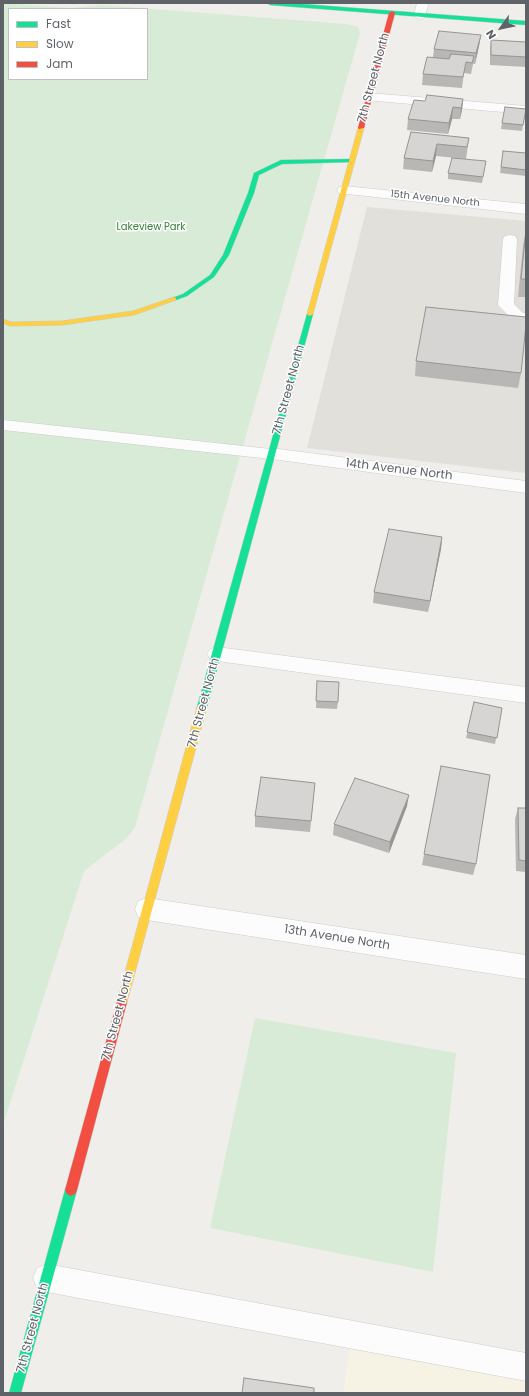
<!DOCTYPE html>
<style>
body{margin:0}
#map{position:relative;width:529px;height:1396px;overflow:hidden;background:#efeeea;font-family:Poppins,sans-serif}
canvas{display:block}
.frame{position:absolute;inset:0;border:4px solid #5f6368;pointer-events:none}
.legend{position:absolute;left:8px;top:8px;width:140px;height:72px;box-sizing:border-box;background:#fff;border:1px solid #bfc1c3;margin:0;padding:5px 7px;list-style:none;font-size:12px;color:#5f6368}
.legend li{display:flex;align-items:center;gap:8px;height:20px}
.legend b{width:20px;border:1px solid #bfc1c3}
.north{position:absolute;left:481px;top:8px;width:40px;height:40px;-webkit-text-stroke:3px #fff;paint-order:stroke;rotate:237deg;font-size:11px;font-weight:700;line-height:16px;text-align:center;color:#5f6368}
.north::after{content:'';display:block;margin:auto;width:14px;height:18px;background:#5f6368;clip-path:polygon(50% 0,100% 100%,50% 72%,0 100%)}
</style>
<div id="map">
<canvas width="529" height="1396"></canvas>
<div class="frame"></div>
<ul class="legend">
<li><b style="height:5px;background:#16e098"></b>Fast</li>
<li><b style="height:5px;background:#ffcf43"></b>Slow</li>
<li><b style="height:5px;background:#f24e42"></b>Jam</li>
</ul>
<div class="north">N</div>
</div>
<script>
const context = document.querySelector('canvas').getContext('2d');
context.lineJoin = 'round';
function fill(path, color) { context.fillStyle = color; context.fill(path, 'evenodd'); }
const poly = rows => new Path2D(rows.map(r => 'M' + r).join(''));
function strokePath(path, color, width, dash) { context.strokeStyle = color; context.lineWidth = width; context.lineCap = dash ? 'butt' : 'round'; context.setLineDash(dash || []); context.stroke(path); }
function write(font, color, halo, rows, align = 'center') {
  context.font = font + ' Poppins,sans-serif'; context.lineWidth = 3; context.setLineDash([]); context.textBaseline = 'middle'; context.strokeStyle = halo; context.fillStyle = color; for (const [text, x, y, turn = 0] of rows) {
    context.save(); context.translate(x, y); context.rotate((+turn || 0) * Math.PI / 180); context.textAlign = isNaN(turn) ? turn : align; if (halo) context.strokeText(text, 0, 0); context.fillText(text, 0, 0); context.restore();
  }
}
const commercial = poly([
 [351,1341,526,1374,526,1393,343,1393]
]);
const education = poly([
 [367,207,526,221,525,473,307,448]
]);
const green = poly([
 [3,3,71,8,102,5,346,24,358,27,360,33,135,827,127,838,84,871,3,1125],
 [9,9,147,9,147,79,9,79],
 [255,1018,456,1053,433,1272,210,1228]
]);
const lane = poly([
 [369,93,526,106,526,114,365,100,363,97,365,94,369,93],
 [510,235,515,236,517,239,514,304,523,313,526,313,526,323,513,320,498,305,503,239,505,236,510,235],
 [3,420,271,449,277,450,279,454,277,458,271,459,3,430,3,420],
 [217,647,526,687,526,703,217,661,210,659,207,654,210,649,217,647],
 [47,1264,526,1353,526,1381,47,1292,37,1288,33,1278,37,1268,47,1264]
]);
const street = poly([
 [417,3,429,3,424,18,420,19,416,18,414,15,417,3],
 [344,186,526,204,526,214,339,193,337,190,339,187,344,186],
 [271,448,526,481,526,493,264,458,262,454,264,450,271,448],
 [147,898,526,955,526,979,147,920,138,917,135,909,138,901,147,898]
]);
const fast = poly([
 [267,3,289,3,526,21,526,25,270,5,267,3],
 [351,159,354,161,353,162,282,164,259,175,254,193,229,255,214,277,187,296,176,300,172,300,172,298,183,294,210,275,223,255,248,193,254,173,281,160,351,159],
 [310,312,313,314,207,707,205,709,202,710,199,709,197,707,307,314,310,312],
 [71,1184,75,1186,77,1190,21,1393,9,1393,65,1190,67,1186,71,1184]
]);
const slow = poly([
 [361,126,364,128,313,314,310,316,308,315,307,314,358,128,361,126],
 [174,297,176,298,176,300,134,315,62,325,10,326,3,323,3,319,11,322,62,321,133,311,174,297],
 [202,704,205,705,207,707,127,1002,126,1005,122,1007,118,1005,117,1002,197,707,199,705,202,704]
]);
const jam = poly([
 [392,11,395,13,364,128,359,129,358,128,389,13,392,11],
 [122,997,126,999,127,1002,77,1190,75,1194,71,1196,67,1194,65,1190,117,1002,118,999,122,997]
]);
const wall = poly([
 [481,35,479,46,475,64,473,64,471,74,464,73,462,88,422,85,423,74,433,57,434,49],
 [491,40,526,42,526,67,490,65,490,51],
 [463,99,462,110,460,119,452,119,448,134,407,130,408,119,425,101],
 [526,109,522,131,501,129,502,123],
 [411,132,469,138,466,159,436,156,432,172,403,169,404,158],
 [503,151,526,153,526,176,500,173],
 [486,161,482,183,448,179,448,173],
 [526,229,526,297,518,297,523,246],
 [416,361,521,373,518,388,415,376],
 [442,537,441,549,428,612,373,603,374,592],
 [317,681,338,702,337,709,316,708],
 [474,702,502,708,495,744,466,738],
 [441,766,476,864,473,875,422,865],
 [315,783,310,832,255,827,255,816],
 [407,806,389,853,333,835,334,824],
 [518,808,526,808,526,872,516,871,515,819]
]);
const shadedWall = poly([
 [481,35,479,46,475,64,476,53],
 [463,99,462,110,460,119,461,108],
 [453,107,452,119,448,134,449,123],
 [437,144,436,156,432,172,433,161],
 [442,537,441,549,428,612,430,601],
 [409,795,407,806,389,853,390,842]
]);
const building = poly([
 [439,31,481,35,476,53,434,49,439,31],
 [491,40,526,42,526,57,491,55,491,40],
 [451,54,474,56,472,63,466,62,463,77,423,74,427,57,449,59,451,54],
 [427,95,463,99,461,108,453,107,449,123,408,119,414,100,425,101,427,95],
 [505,107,526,109,523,125,502,123,505,107],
 [411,132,469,138,467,147,437,144,433,161,404,158,411,132],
 [503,151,526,153,526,170,501,167,503,151],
 [452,158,486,161,483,177,448,173,452,158],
 [526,230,526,279,521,279,526,230],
 [426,307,526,317,526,325,521,373,416,361,426,307],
 [389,529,442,537,430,601,374,592,389,529],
 [317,681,339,682,338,702,316,701,317,681],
 [474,702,502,708,497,738,467,732,474,702],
 [441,766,490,775,476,864,424,854,441,766],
 [261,777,315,783,311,821,255,816,261,777],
 [355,778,409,795,390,842,334,824,355,778],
 [518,808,526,808,526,861,519,860,518,808],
 [244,1378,314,1388,314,1393,242,1393,244,1378]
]);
const farStreetnames = [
 ["15th Avenue North",435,199,6]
];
const farParknames = [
 ["Lakeview Park",151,227]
];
const streetNames = [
 ["7th Street North",374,78,-75],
 ["7th Street North",289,390,-75],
 ["14th Avenue North",399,470,7],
 ["7th Street North",204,703,-75],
 ["13th Avenue North",337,938,9],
 ["7th Street North",118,1016,-75],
 ["7th Street North",33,1328,-75]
];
fill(commercial, '#f7f3e4');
fill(education, '#e2e0da');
fill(green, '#d8ebd6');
strokePath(lane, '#cbcccc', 1);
strokePath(street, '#cbcccc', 1);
strokePath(fast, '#cacacb', 1);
strokePath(slow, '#cacacb', 1);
strokePath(jam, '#cacacb', 1);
fill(lane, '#fdfcfc');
fill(street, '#fdfcfc');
fill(fast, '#16e098');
fill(slow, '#ffcf43');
fill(jam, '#f24e42');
fill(wall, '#b8b7b5');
fill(shadedWall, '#969594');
fill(building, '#d6d5d3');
strokePath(building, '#969594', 1);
write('10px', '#5f6368', '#fff', farStreetnames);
write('10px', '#348238', '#fff', farParknames);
write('12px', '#5f6368', '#fff', streetNames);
</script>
